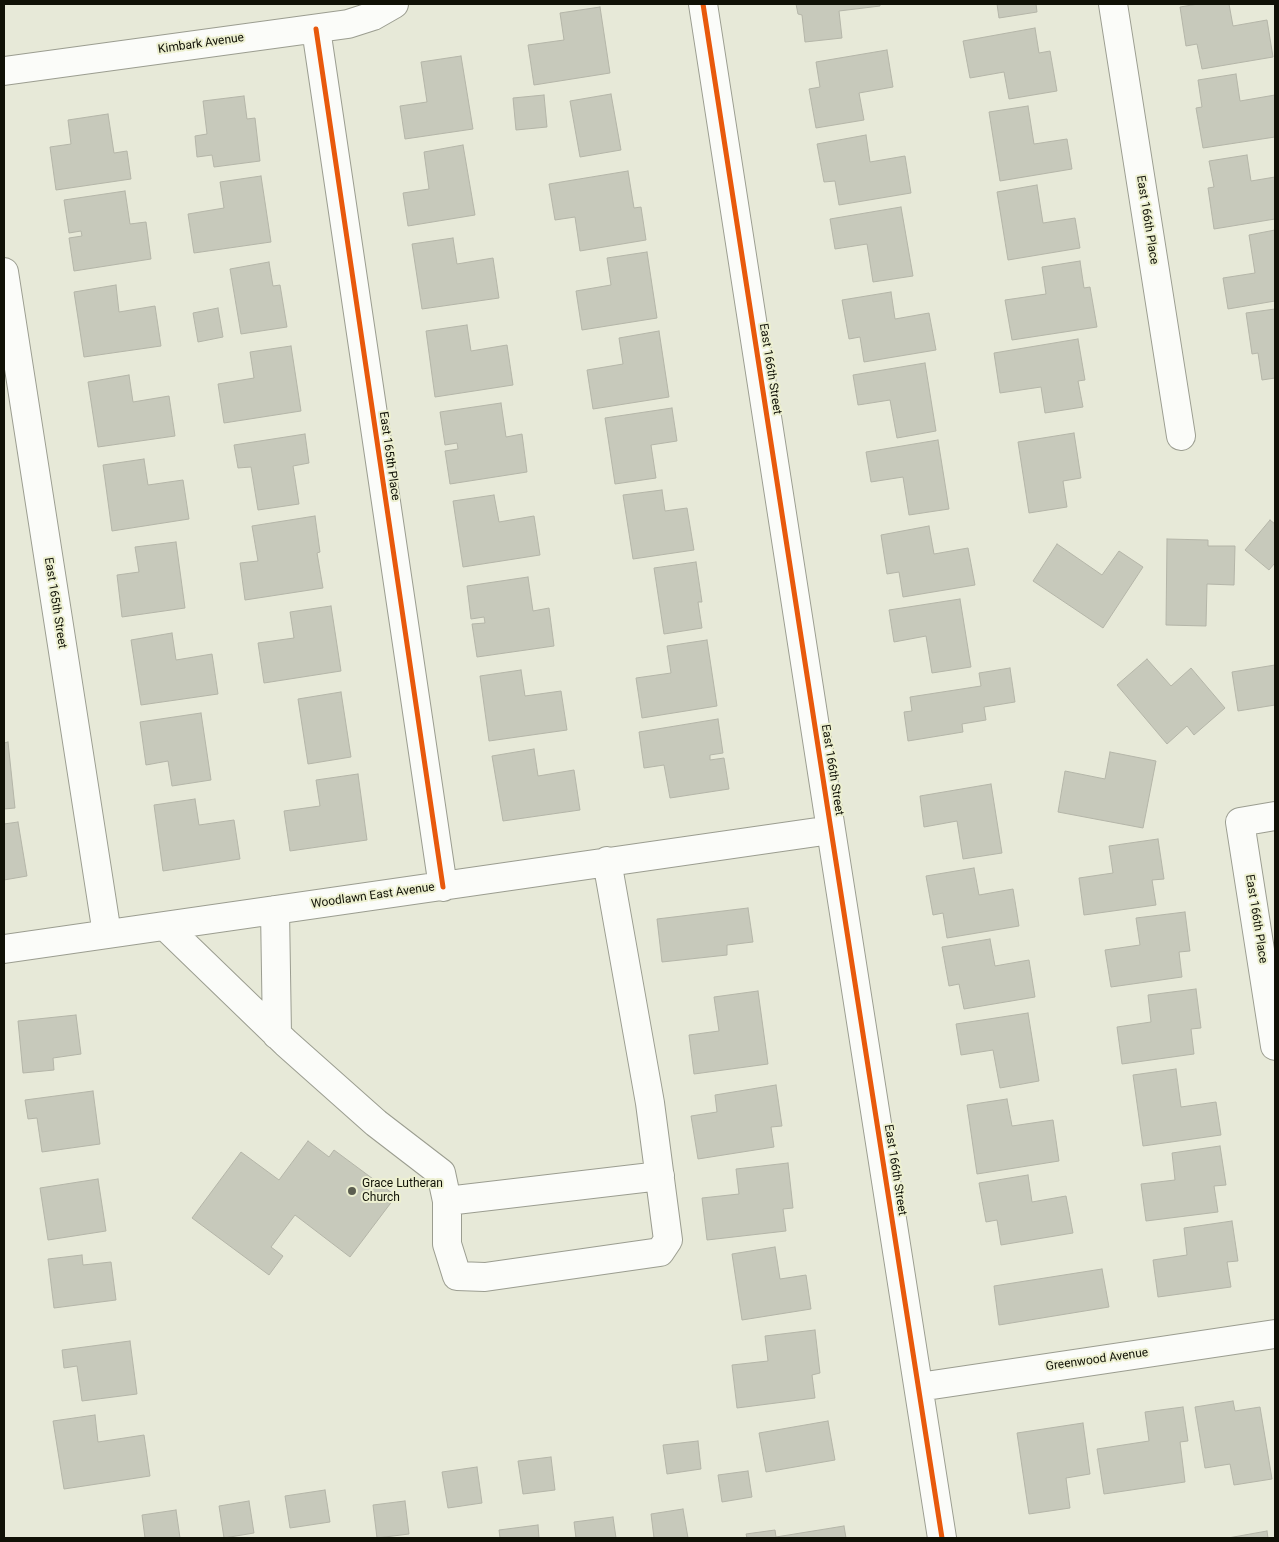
<!DOCTYPE html>
<style>
body{margin:0}
#map{position:relative;width:1279px;height:1542px;overflow:hidden;background:#e7e9d8;font-family:Roboto,sans-serif}
canvas{display:block}
.frame{position:absolute;inset:0;border:5px solid #101106;pointer-events:none}
</style>
<div id="map">
<canvas width="1279" height="1542"></canvas>
<div class="frame"></div>
</div>
<script>
const context = document.querySelector('canvas').getContext('2d');
context.lineJoin = 'round';
function fill(path, color) { context.fillStyle = color; context.fill(path, 'evenodd'); }
const poly = rows => new Path2D(rows.map(r => 'M' + r).join(''));
function strokePath(path, color, width, dash) { context.strokeStyle = color; context.lineWidth = width; context.lineCap = dash ? 'butt' : 'round'; context.setLineDash(dash || []); context.stroke(path); }
function write(font, color, halo, rows, align = 'center') {
  context.font = font + ' Roboto,sans-serif'; context.lineWidth = 4; context.setLineDash([]); context.textBaseline = 'middle'; context.strokeStyle = halo; context.fillStyle = color; for (const [text, x, y, turn = 0] of rows) {
    context.save(); context.translate(x, y); context.rotate((+turn || 0) * Math.PI / 180); context.textAlign = isNaN(turn) ? turn : align; if (halo) context.strokeText(text, 0, 0); context.fillText(text, 0, 0); context.restore();
  }
}
const building = poly([
 [796,4,880,4,880,6,839,11,842,38,805,42,802,15,798,14,796,4],
 [997,4,1036,4,1037,12,999,18,997,4],
 [1198,4,1229,4,1233,26,1267,20,1273,57,1202,69,1197,44,1186,46,1180,7,1198,4],
 [600,7,610,73,534,85,528,45,564,40,560,13,600,7],
 [1035,28,1039,53,1050,51,1057,91,1009,99,1004,72,970,78,963,41,1035,28],
 [887,50,893,87,859,93,864,120,816,128,809,89,820,87,816,62,887,50],
 [461,56,473,129,405,139,400,106,427,102,421,62,461,56],
 [1236,74,1240,101,1275,95,1275,137,1203,148,1196,108,1202,107,1198,80,1236,74],
 [611,94,621,150,580,157,570,101,611,94],
 [544,95,547,127,516,130,513,98,544,95],
 [244,96,247,119,255,118,260,161,214,167,212,155,197,157,195,136,207,134,203,101,244,96],
 [1028,106,1034,144,1067,139,1072,169,1000,181,989,112,1028,106],
 [108,114,114,153,127,151,131,179,56,190,50,147,71,144,68,120,108,114],
 [866,135,870,162,905,156,911,193,839,205,835,181,824,182,817,144,866,135],
 [463,145,475,215,408,226,403,193,429,189,424,152,463,145],
 [1247,155,1251,181,1275,177,1275,219,1214,229,1208,188,1214,187,1209,161,1247,155],
 [628,171,634,208,641,207,646,240,580,251,575,217,555,220,549,184,628,171],
 [261,176,271,242,194,253,188,214,224,208,220,182,261,176],
 [1037,185,1043,223,1075,218,1080,248,1008,260,997,192,1037,185],
 [125,191,130,224,146,222,151,259,74,271,69,238,82,236,81,231,69,233,64,200,125,191],
 [901,207,913,276,873,282,867,244,835,249,830,219,901,207],
 [1275,230,1275,301,1228,309,1223,278,1255,273,1249,235,1275,230],
 [453,238,457,264,493,258,499,298,422,309,412,244,453,238],
 [647,252,657,318,582,330,576,291,611,285,607,258,647,252],
 [1080,261,1084,288,1090,287,1097,327,1012,340,1005,300,1046,294,1042,267,1080,261],
 [269,262,273,286,280,285,287,327,241,334,230,269,269,262],
 [116,285,119,312,155,306,161,346,84,357,74,292,116,285],
 [891,292,895,319,929,313,936,350,864,362,860,337,849,339,842,300,891,292],
 [218,308,223,337,198,342,193,313,218,308],
 [1275,309,1275,378,1262,380,1258,353,1252,354,1246,313,1275,309],
 [467,325,471,351,507,345,513,385,435,397,426,331,467,325],
 [659,331,669,397,593,409,587,370,623,364,619,338,659,331],
 [1078,339,1085,380,1078,381,1083,407,1045,413,1041,387,1000,393,994,353,1078,339],
 [291,346,301,411,224,423,218,384,254,378,250,352,291,346],
 [925,363,936,431,897,438,890,400,858,405,853,375,925,363],
 [129,375,133,402,169,396,175,436,98,447,88,382,129,375],
 [501,403,506,437,522,434,527,472,450,484,445,451,458,449,457,443,445,445,440,412,501,403],
 [672,408,677,441,651,445,656,478,615,484,605,418,672,408],
 [1074,433,1081,478,1063,481,1067,507,1029,513,1018,442,1074,433],
 [305,434,309,463,293,466,299,504,258,510,251,467,238,468,234,445,305,434],
 [938,440,949,509,909,515,903,477,871,482,866,452,938,440],
 [144,459,148,485,183,480,189,519,112,531,103,465,144,459],
 [662,490,665,511,687,508,694,550,633,559,623,495,662,490],
 [494,495,499,522,534,516,540,555,463,567,453,501,494,495],
 [315,516,320,552,317,553,323,588,245,600,240,563,258,561,252,526,315,516],
 [1270,520,1275,524,1275,565,1274,564,1269,570,1245,550,1270,520],
 [929,526,934,554,968,548,975,585,903,597,899,572,887,574,881,535,929,526],
 [1167,539,1208,540,1208,546,1235,546,1234,585,1207,584,1206,626,1166,625,1167,539],
 [176,542,185,608,122,617,117,575,139,572,135,547,176,542],
 [1057,544,1102,575,1119,551,1143,567,1103,628,1033,581,1057,544],
 [696,562,702,602,698,602,702,628,664,634,654,568,696,562],
 [528,577,533,611,549,608,554,646,477,657,472,624,485,623,484,617,471,619,467,586,528,577],
 [960,599,971,667,932,673,926,636,894,642,889,610,960,599],
 [331,606,341,671,264,683,258,643,294,638,290,612,331,606],
 [172,633,176,660,212,654,218,694,141,705,131,640,172,633],
 [707,640,717,706,642,718,636,678,671,673,667,646,707,640],
 [1147,659,1171,686,1191,668,1225,708,1194,735,1187,726,1167,744,1117,685,1147,659],
 [1275,665,1275,705,1238,711,1232,672,1275,665],
 [1010,668,1015,702,984,707,986,720,962,724,963,732,908,741,904,712,912,711,910,697,981,686,979,673,1010,668],
 [521,670,525,696,561,691,567,730,489,741,480,676,521,670],
 [341,692,351,757,308,764,298,699,341,692],
 [201,713,211,780,172,786,168,761,146,765,140,722,201,713],
 [718,719,723,753,710,755,710,760,724,758,729,789,670,798,664,765,644,768,639,732,718,719],
 [8,742,15,808,4,809,4,743,8,742],
 [534,749,538,776,574,770,580,810,503,821,492,756,534,749],
 [1110,752,1156,761,1143,828,1058,812,1065,771,1105,779,1110,752],
 [358,774,367,840,290,851,284,811,320,806,316,780,358,774],
 [991,784,1002,853,963,859,957,821,924,827,920,796,991,784],
 [195,799,199,825,234,820,240,859,163,871,154,805,195,799],
 [18,822,27,876,4,880,4,824,18,822],
 [1158,839,1164,879,1152,880,1156,905,1084,915,1079,878,1113,873,1109,846,1158,839],
 [974,868,979,895,1013,889,1019,926,947,938,943,913,933,915,926,876,974,868],
 [748,908,753,942,727,945,727,955,662,962,657,919,748,908],
 [1185,912,1190,951,1179,952,1182,977,1111,987,1105,950,1140,945,1136,918,1185,912],
 [990,939,995,966,1029,960,1035,997,964,1009,959,984,949,986,942,947,990,939],
 [1196,989,1201,1028,1191,1029,1194,1054,1122,1064,1117,1027,1151,1022,1148,995,1196,989],
 [758,991,768,1064,694,1074,689,1035,719,1031,714,997,758,991],
 [1028,1013,1039,1081,1000,1088,993,1050,961,1055,956,1024,1028,1013],
 [76,1015,81,1054,53,1058,54,1070,23,1073,18,1021,76,1015],
 [1176,1069,1181,1107,1216,1102,1221,1135,1143,1146,1133,1075,1176,1069],
 [776,1085,782,1126,771,1127,774,1147,698,1159,691,1116,717,1112,715,1095,776,1085],
 [93,1091,100,1144,42,1152,37,1118,28,1119,25,1100,93,1091],
 [1007,1099,1012,1126,1053,1120,1059,1161,977,1174,967,1105,1007,1099],
 [308,1141,329,1157,334,1150,396,1196,350,1257,295,1215,271,1247,283,1256,269,1275,192,1218,241,1152,279,1180,308,1141],
 [1220,1146,1226,1185,1214,1186,1218,1212,1146,1221,1141,1184,1175,1180,1172,1153,1220,1146],
 [788,1163,793,1208,783,1209,786,1231,707,1240,702,1198,739,1194,736,1169,788,1163],
 [1028,1175,1032,1202,1066,1196,1073,1233,1001,1245,997,1220,986,1222,979,1183,1028,1175],
 [98,1179,106,1231,48,1240,40,1188,98,1179],
 [1232,1221,1238,1261,1227,1262,1231,1287,1158,1297,1153,1260,1187,1255,1184,1228,1232,1221],
 [775,1247,780,1279,806,1275,811,1309,742,1320,732,1254,775,1247],
 [82,1255,83,1265,111,1262,116,1300,54,1308,48,1259,82,1255],
 [1102,1269,1109,1307,999,1325,994,1286,1102,1269],
 [815,1330,820,1373,812,1375,815,1398,737,1408,732,1365,768,1361,765,1336,815,1330],
 [130,1341,137,1394,82,1401,77,1366,64,1368,62,1350,130,1341],
 [1233,1401,1235,1411,1260,1407,1272,1479,1234,1485,1230,1464,1205,1468,1195,1407,1233,1401],
 [1183,1407,1188,1441,1180,1442,1185,1482,1104,1494,1097,1449,1149,1441,1145,1412,1183,1407],
 [95,1415,98,1442,144,1435,150,1476,64,1489,53,1421,95,1415],
 [828,1421,835,1460,766,1472,759,1433,828,1421],
 [1083,1423,1090,1474,1066,1478,1070,1508,1029,1514,1017,1433,1083,1423],
 [698,1441,701,1469,667,1474,663,1445,698,1441],
 [551,1457,555,1490,523,1494,518,1461,551,1457],
 [477,1467,482,1503,448,1508,442,1472,477,1467],
 [748,1471,752,1497,722,1502,718,1475,748,1471],
 [325,1490,330,1522,290,1528,285,1496,325,1490],
 [249,1501,254,1533,224,1538,219,1506,249,1501],
 [405,1501,409,1534,377,1538,373,1505,405,1501],
 [683,1509,688,1538,654,1538,651,1514,683,1509],
 [176,1510,180,1538,145,1538,142,1515,176,1510],
 [613,1517,616,1538,576,1538,574,1522,613,1517],
 [538,1525,539,1538,500,1538,499,1530,538,1525],
 [844,1526,846,1538,747,1538,746,1534,775,1530,776,1537,844,1526],
 [1267,1531,1268,1538,1228,1538,1267,1531]
]);
const minor = poly([
 [703,4,831,830,942,1538],
 [1113,4,1181,436],
 [316,29,443,887],
 [4,71,348,24,373,16,394,4],
 [4,272,107,934],
 [1275,816,1240,822,1275,1046],
 [275,910,277,1035],
 [165,926,286,1043,376,1123,441,1173,447,1201,447,1244,457,1276,485,1277,660,1252,668,1240,650,1103,607,861],
 [4,949,831,830],
 [447,1201,660,1176],
 [919,1387,1275,1334]
]);
const cycleway = poly([
 [703,4,831,830,942,1538],
 [316,29,443,887]
]);
const markers = [
 [352,1191,5,"#5b5d50"]
];
const streetNames = [
 ["Kimbark Avenue",201,44,-8],
 ["East 166th Place",1147,220,81],
 ["East 166th Street",770,369,81],
 ["East 165th Place",389,456,82],
 ["East 165th Street",55,603,81],
 ["East 166th Street",832,770,81],
 ["Woodlawn East Avenue",373,896,-8],
 ["East 166th Place",1256,919,81],
 ["East 166th Street",895,1170,81],
 ["Greenwood Avenue",1097,1360,-8]
];
const poiNames = [
 ["Grace Lutheran",362,1184],
 ["Church",362,1198]
];
fill(building, '#c7c9bb');
strokePath(building, '#b4b5a8', 1);
strokePath(minor, '#9b9d90', 30);
strokePath(minor, '#fbfcf9', 28);
strokePath(cycleway, '#e8590c', 5);
for (const [x, y, r, color] of markers) { const dot = new Path2D(); dot.arc(x, y, r, 0, 2 * Math.PI); context.fillStyle = color; context.fill(dot); strokePath(dot, '#edf0d1', 2); }
write('12px', '#101106', '#edf0d1', streetNames);
write('12px', '#101106', '#edf0d1', poiNames, 'left');
</script>
